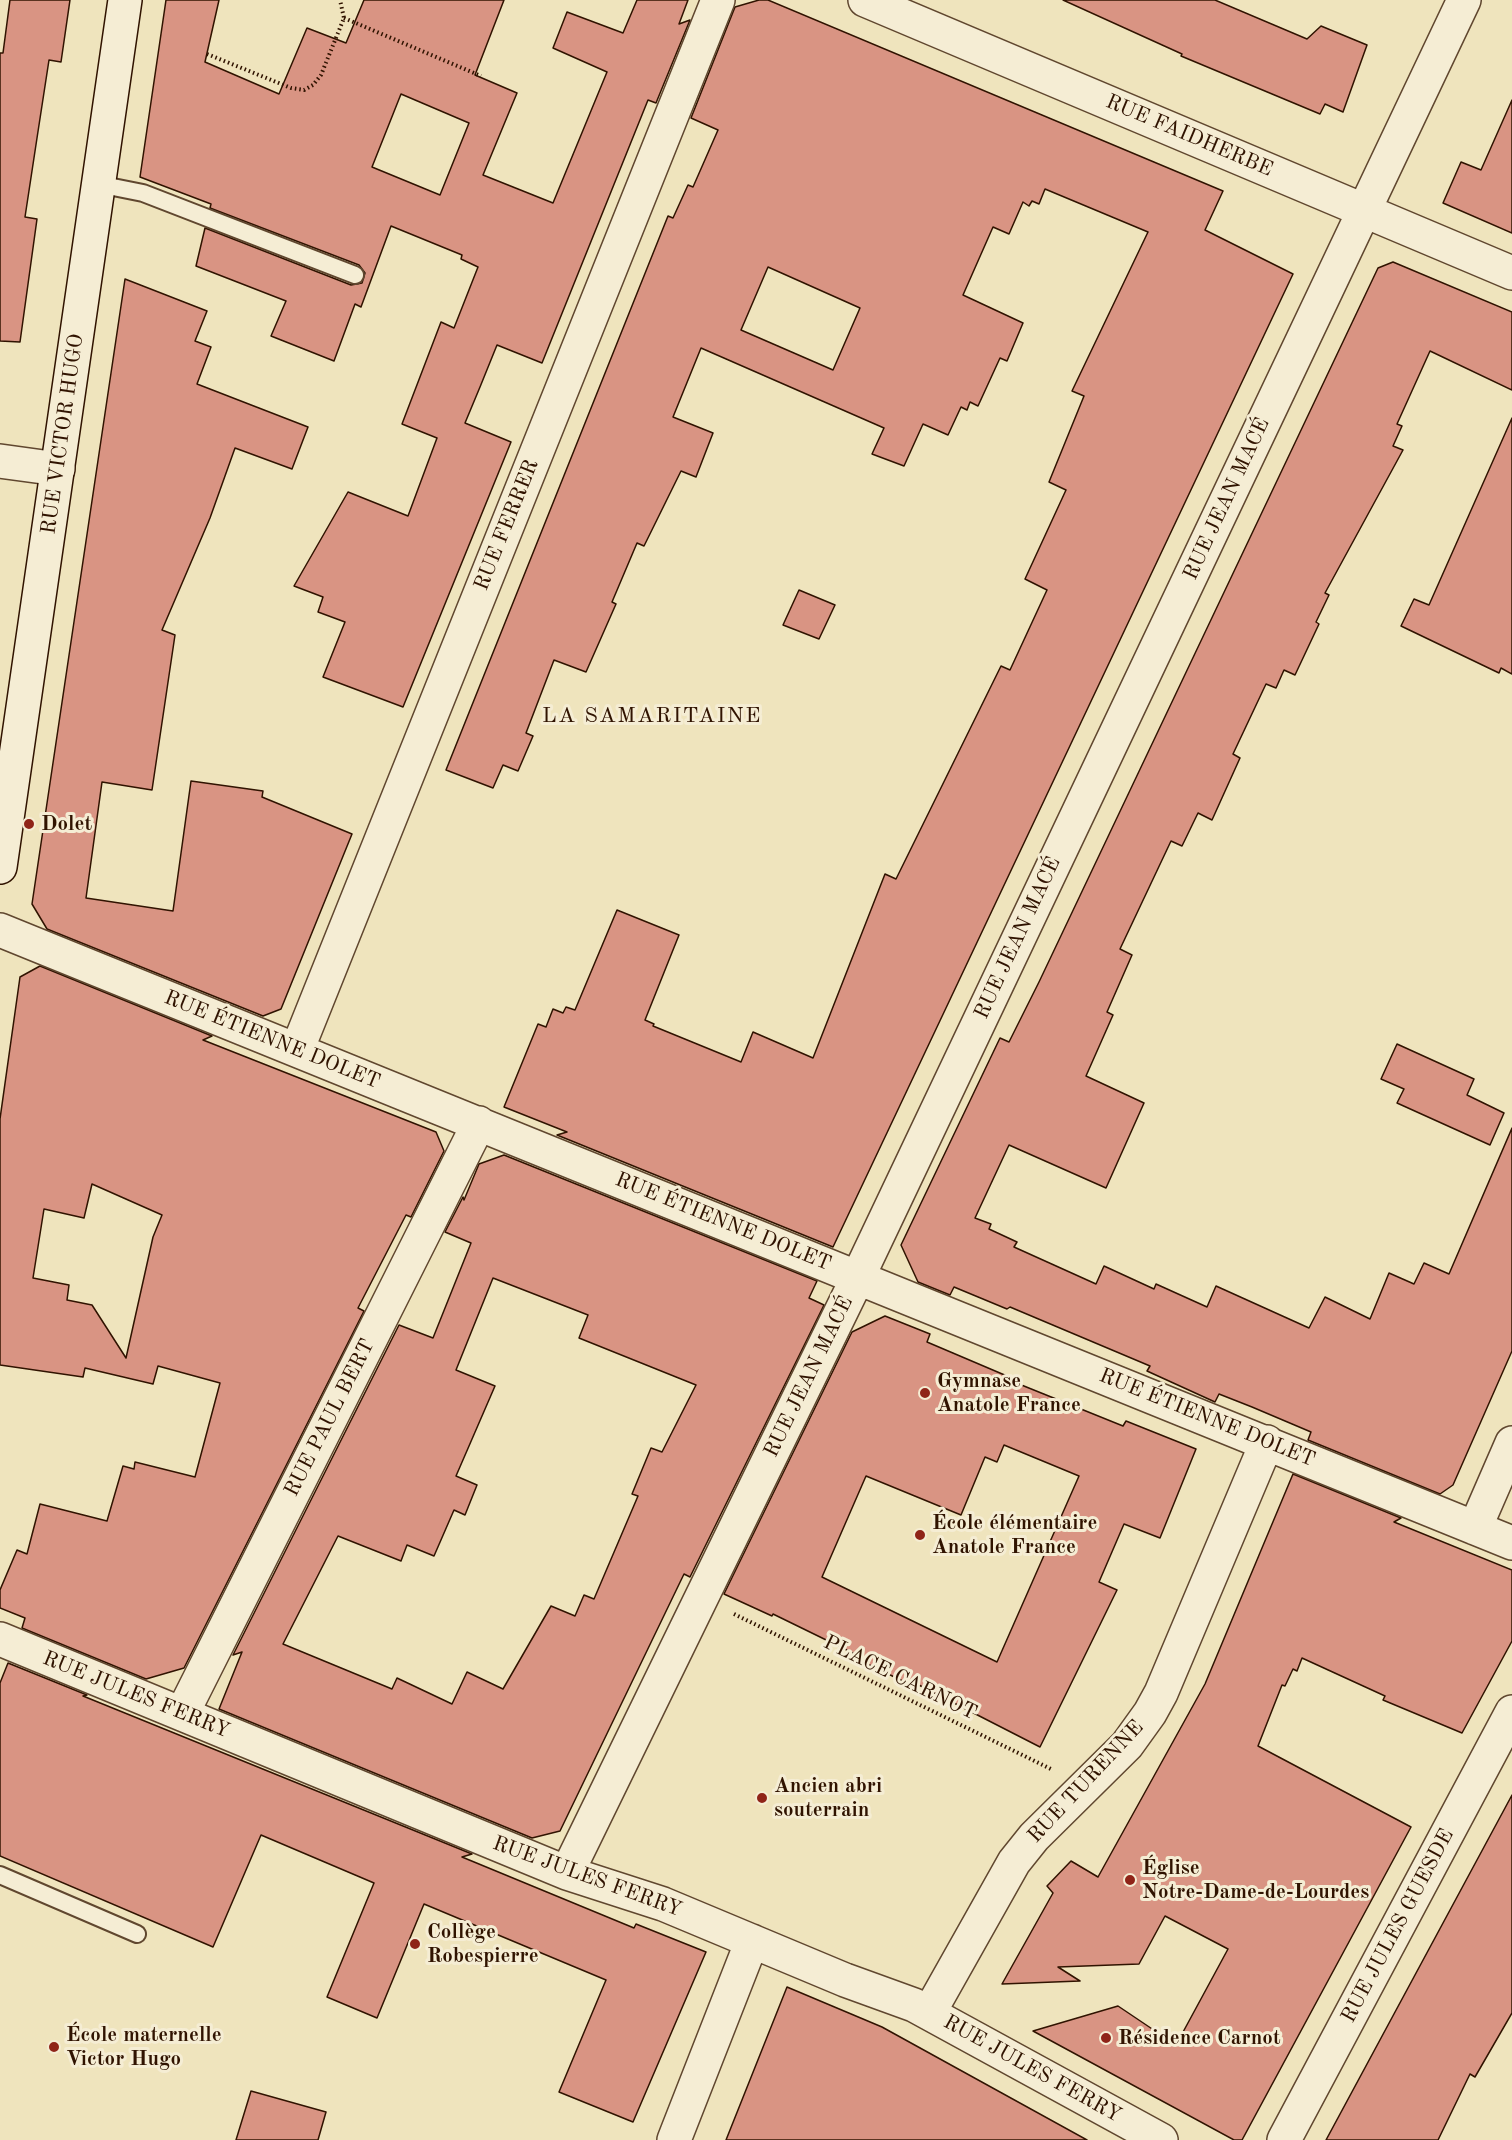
<!DOCTYPE html>
<meta charset="utf-8">
<style>
body{margin:0}
canvas{display:block;background:#efe4bd}
</style>
<canvas width="1512" height="2140"></canvas>
<script>
const context = document.querySelector('canvas').getContext('2d');
context.lineJoin = 'round';
function fill(path, color) { context.fillStyle = color; context.fill(path, 'evenodd'); }
const poly = rows => new Path2D(rows.map(r => 'M' + r).join(''));
function strokePath(path, color, width, dash) { context.strokeStyle = color; context.lineWidth = width; context.lineCap = dash ? 'butt' : 'round'; context.setLineDash(dash || []); context.stroke(path); }
function write(font, color, halo, rows, align = 'center') {
  context.font = font + ' "Old Standard TT",serif'; context.lineWidth = 6; context.setLineDash([]); context.textBaseline = 'middle'; context.strokeStyle = halo; context.fillStyle = color; for (const [text, x, y, turn = 0] of rows) {
    context.save(); context.translate(x, y); context.rotate((+turn || 0) * Math.PI / 180); context.textAlign = isNaN(turn) ? turn : align; if (halo) context.strokeText(text, 0, 0); context.fillText(text, 0, 0); context.restore();
  }
}
const building = poly([
 [10,0,70,0,61,62,49,60,37,138,25,217,37,219,20,342,0,341,0,53,3,53,10,0],
 [166,0,219,0,205,62,279,94,307,28,346,43,364,0,504,0,475,75,517,93,483,175,553,203,607,72,553,48,567,12,623,33,637,0,688,0,679,24,690,20,656,103,648,100,542,363,497,345,480,387,465,423,511,442,403,707,323,677,345,622,318,612,323,597,294,586,348,492,408,516,437,438,402,424,441,322,454,328,478,267,461,259,462,255,391,226,361,307,355,304,334,361,271,336,286,301,196,266,205,228,351,285,362,283,365,273,359,265,210,208,211,204,140,177,166,0],
 [401,94,469,123,440,195,372,167,401,94],
 [759,0,768,0,1223,191,1205,230,1293,274,833,1247,557,1135,567,1132,504,1107,538,1024,546,1027,553,1009,563,1013,566,1007,575,1010,617,910,679,935,645,1020,654,1024,653,1026,741,1062,753,1032,813,1058,885,874,896,879,1001,666,1010,670,1047,590,1025,579,1066,490,1049,482,1084,396,1072,391,1148,232,1045,189,1039,204,1032,201,1029,206,1023,202,1009,234,993,227,963,295,1023,323,1007,361,1000,358,978,406,970,402,967,410,961,407,948,435,923,424,904,466,872,454,884,428,701,348,673,417,713,433,696,477,681,471,644,546,637,543,612,602,616,604,586,672,554,660,526,733,533,736,518,771,503,765,493,788,446,770,668,216,673,218,688,185,693,187,718,130,691,118,735,7,759,0],
 [768,267,860,308,833,370,741,330,768,267],
 [1063,0,1215,0,1307,39,1321,26,1367,45,1343,112,1325,104,1320,114,1181,56,1182,54,1063,0],
 [1512,100,1512,233,1443,203,1461,162,1481,170,1512,100],
 [1393,262,1512,312,1512,390,1430,351,1397,424,1402,426,1393,446,1403,450,1325,593,1329,595,1316,622,1319,624,1295,675,1284,670,1276,688,1266,684,1233,754,1240,758,1212,820,1198,813,1182,846,1171,841,1120,949,1132,955,1107,1012,1113,1015,1086,1076,1144,1103,1106,1188,1009,1145,975,1218,991,1224,989,1229,1017,1242,1014,1247,1096,1284,1104,1266,1154,1289,1156,1284,1207,1307,1216,1286,1309,1328,1325,1297,1370,1319,1389,1273,1414,1284,1424,1263,1449,1274,1512,1128,1512,1351,1453,1485,1440,1494,1308,1440,1311,1432,1252,1407,1219,1394,1215,1402,1147,1371,1150,1366,1010,1307,1007,1309,954,1287,950,1295,918,1282,901,1245,1000,1038,1009,1042,1039,982,1378,268,1393,262],
 [125,279,207,311,195,341,211,347,197,384,308,427,292,469,235,448,210,518,162,630,175,635,152,790,102,782,86,898,173,911,191,781,263,791,262,797,352,834,281,1009,263,1016,47,929,32,904,125,279],
 [1512,418,1512,674,1501,668,1499,673,1401,626,1414,599,1429,605,1512,418],
 [799,590,835,605,819,639,783,625,799,590],
 [40,966,212,1036,203,1040,436,1132,444,1151,411,1217,406,1215,358,1308,364,1311,184,1668,146,1679,22,1628,25,1618,0,1608,0,1590,17,1550,27,1554,40,1504,107,1521,123,1466,134,1469,135,1462,195,1477,220,1383,158,1366,153,1384,85,1368,83,1377,0,1365,0,1119,20,977,40,966],
 [92,1184,162,1215,153,1237,126,1358,92,1305,67,1300,69,1285,33,1278,44,1209,84,1218,92,1184],
 [1397,1044,1474,1079,1467,1095,1504,1113,1490,1145,1397,1103,1404,1089,1381,1079,1397,1044],
 [504,1155,817,1281,809,1298,824,1305,690,1577,684,1574,560,1831,532,1838,219,1709,242,1652,233,1655,399,1325,433,1338,471,1243,445,1232,463,1197,464,1200,479,1164,504,1155],
 [493,1278,588,1315,579,1338,696,1385,662,1452,651,1448,632,1494,638,1496,594,1599,584,1595,575,1616,551,1606,503,1689,467,1672,452,1704,397,1678,392,1689,283,1644,338,1536,401,1561,407,1545,434,1556,454,1510,465,1515,477,1485,456,1476,495,1386,456,1370,493,1278],
 [885,1316,930,1334,927,1342,1014,1379,1014,1382,1123,1426,1126,1421,1196,1449,1160,1538,1124,1524,1099,1582,1117,1590,1040,1747,911,1681,909,1684,859,1660,861,1657,773,1614,772,1616,724,1594,852,1332,885,1316],
 [1004,1445,1079,1476,997,1662,822,1577,866,1476,961,1515,985,1457,997,1462,1004,1445],
 [1293,1474,1401,1518,1394,1522,1512,1570,1512,1641,1462,1733,1383,1700,1385,1696,1302,1658,1297,1671,1293,1669,1285,1686,1282,1685,1258,1746,1411,1827,1242,2140,1234,2140,1033,2031,1118,2006,1176,2045,1228,1949,1165,1916,1139,1964,1058,1967,1080,1981,1002,1984,1053,1893,1047,1886,1071,1861,1098,1877,1205,1684,1293,1474],
 [8,1663,87,1695,83,1696,472,1854,462,1857,634,1928,636,1924,706,1952,633,2122,559,2092,606,1980,424,1904,377,2018,327,1997,374,1883,261,1835,213,1947,0,1856,0,1683,8,1663],
 [1512,1795,1512,2013,1475,2077,1470,2074,1438,2140,1326,2140,1512,1795],
 [787,1987,882,2027,1087,2140,726,2140,787,1987],
 [251,2091,326,2112,318,2140,236,2140,251,2091]
]);
const path = poly([
 [344,18,481,76],
 [207,54,291,88,304,90,313,85,321,75,344,18,340,0],
 [734,1614,1051,1769]
]);
const lane = poly([
 [98,184,143,193,355,275],
 [0,1875,137,1934]
]);
const street = poly([
 [865,0,1512,273],
 [0,461,58,469],
 [0,930,1512,1543],
 [297,1050,718,0],
 [1475,1528,1512,1443],
 [0,1639,567,1873,663,1904,845,1980,914,2005,1161,2140],
 [182,1714,479,1123],
 [567,1873,858,1277,1464,0],
 [929,2013,1014,1862,1034,1837,1127,1745,1150,1713,1161,1693,1267,1442],
 [674,2140,752,1941],
 [1284,2140,1512,1712]
]);
const secondary = poly([
 [0,867,125,0]
]);
const markers = [
 [29,824,6,"#8f2418"],
 [925,1393,6,"#8f2418"],
 [920,1535,6,"#8f2418"],
 [762,1798,6,"#8f2418"],
 [1130,1880,6,"#8f2418"],
 [415,1944,6,"#8f2418"],
 [1106,2038,6,"#8f2418"],
 [54,2047,6,"#8f2418"]
];
const streetNames = [
 ["RUE FAIDHERBE",1189,136,23],
 ["RUE VICTOR HUGO",63,434,-82],
 ["RUE JEAN MACÉ",1227,499,-65],
 ["RUE FERRER",507,525,-68],
 ["RUE JEAN MACÉ",1018,938,-65],
 ["RUE ÉTIENNE DOLET",272,1040,22],
 ["RUE ÉTIENNE DOLET",723,1222,22],
 ["RUE JEAN MACÉ",809,1377,-64],
 ["RUE PAUL BERT",330,1418,-63],
 ["RUE ÉTIENNE DOLET",1207,1418,22],
 ["PLACE CARNOT",900,1678,26],
 ["RUE JULES FERRY",136,1695,22],
 ["RUE TURENNE",1086,1782,-47],
 ["RUE JULES FERRY",587,1877,20],
 ["RUE JULES GUESDE",1398,1926,-62],
 ["RUE JULES FERRY",1032,2069,29]
];
const poiNames = [
 ["Dolet",41,824],
 ["Gymnase",937,1381],
 ["Anatole France",937,1405],
 ["École élémentaire",932,1523],
 ["Anatole France",932,1547],
 ["Ancien abri",774,1786],
 ["souterrain",774,1810],
 ["Église",1142,1868],
 ["Notre-Dame-de-Lourdes",1142,1892],
 ["Collège",427,1932],
 ["Robespierre",427,1956],
 ["École maternelle",66,2035],
 ["Victor Hugo",66,2059],
 ["Résidence Carnot",1118,2038]
];
const neighbourhoodNames = [
 ["LA SAMARITAINE",652,716]
];
fill(building, '#d99483');
strokePath(building, '#301300', 1.5);
strokePath(lane, '#60472f', 20);
strokePath(street, '#60472f', 36);
strokePath(secondary, '#301300', 36);
strokePath(path, '#301300', 4, [1.5, 3]);
strokePath(lane, '#f5edd4', 16);
strokePath(street, '#f5edd4', 33);
strokePath(secondary, '#f5edd4', 33);
for (const [x, y, r, color] of markers) { const dot = new Path2D(); dot.arc(x, y, r, 0, 2 * Math.PI); context.fillStyle = color; context.fill(dot); strokePath(dot, '#f5edd4', 2); }
write('21px', '#301300', '#f5edd4', streetNames);
write('bold 21px', '#301300', '#f5edd4', poiNames, 'left');
context.letterSpacing = '1.5px';
write('22px', '#301300', '#f5edd4', neighbourhoodNames);
context.letterSpacing = '0px';
</script>
